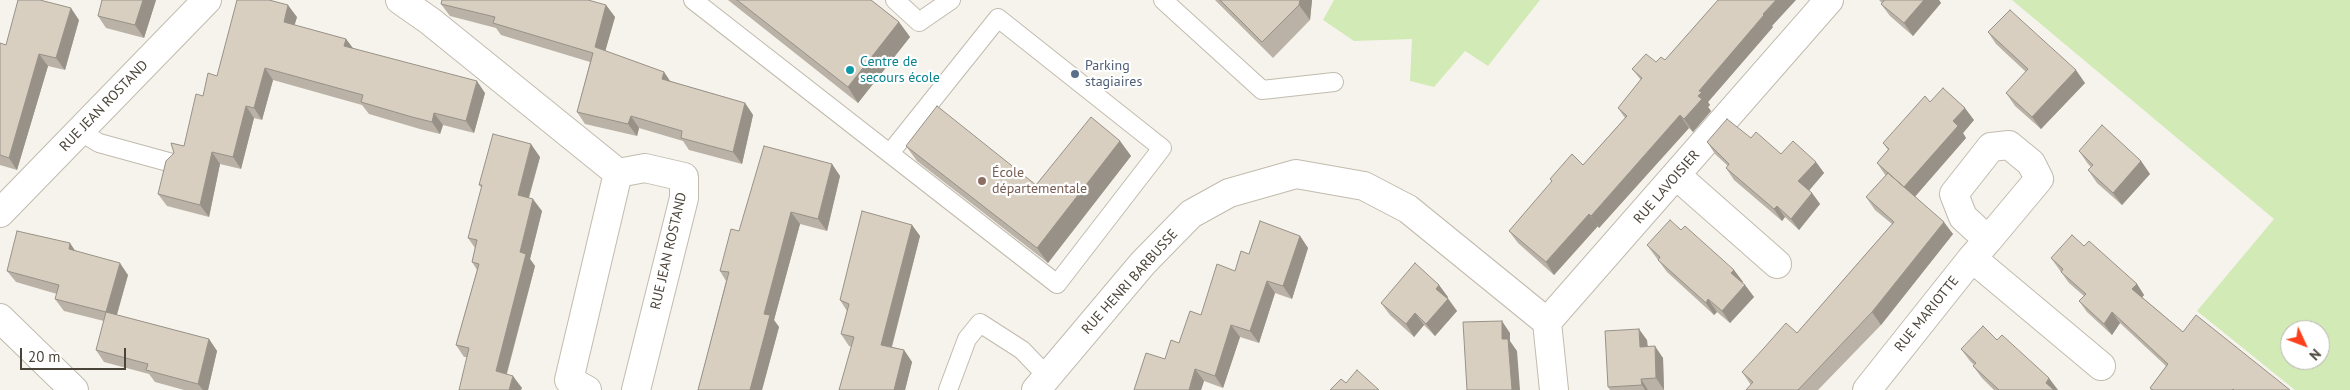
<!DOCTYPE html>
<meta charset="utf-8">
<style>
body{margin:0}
#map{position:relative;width:2350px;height:390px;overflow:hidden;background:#f6f3ec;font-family:"PT Sans",sans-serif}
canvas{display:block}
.north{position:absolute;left:2280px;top:320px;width:50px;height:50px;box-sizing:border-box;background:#fff;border:1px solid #b7b4b0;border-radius:50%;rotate:133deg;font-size:14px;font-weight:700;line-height:20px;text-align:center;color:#4b4439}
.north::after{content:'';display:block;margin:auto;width:18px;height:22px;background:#fc3f1d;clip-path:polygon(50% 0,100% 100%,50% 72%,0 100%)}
.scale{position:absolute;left:20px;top:348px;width:106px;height:22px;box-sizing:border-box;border:2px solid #4b4439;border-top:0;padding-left:6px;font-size:15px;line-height:18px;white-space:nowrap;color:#4b4439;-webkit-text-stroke:4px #fff;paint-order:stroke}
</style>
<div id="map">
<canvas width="2350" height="390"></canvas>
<div class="north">N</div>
<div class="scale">20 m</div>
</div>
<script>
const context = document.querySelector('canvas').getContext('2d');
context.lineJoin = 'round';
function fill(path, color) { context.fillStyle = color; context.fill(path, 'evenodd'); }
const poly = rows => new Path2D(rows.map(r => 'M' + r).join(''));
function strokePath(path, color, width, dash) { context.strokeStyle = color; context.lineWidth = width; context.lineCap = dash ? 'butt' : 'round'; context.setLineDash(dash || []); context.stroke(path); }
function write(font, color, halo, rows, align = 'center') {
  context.font = font + ' "PT Sans",sans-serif'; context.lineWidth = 4.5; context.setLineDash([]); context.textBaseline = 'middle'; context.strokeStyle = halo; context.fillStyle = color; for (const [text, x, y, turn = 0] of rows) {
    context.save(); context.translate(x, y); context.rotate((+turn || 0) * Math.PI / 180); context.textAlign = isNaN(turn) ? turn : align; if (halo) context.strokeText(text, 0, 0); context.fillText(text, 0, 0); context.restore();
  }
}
const green = poly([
 [1334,0,1540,0,1488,66,1465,51,1434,87,1410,81,1412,39,1354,41,1323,20],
 [2012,0,2350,0,2350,390,2295,390,2197,311,2274,219],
 [2290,330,2320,330,2320,360,2290,360]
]);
const service = poly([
 [693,0,1057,284,1162,148,998,18,890,153],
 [895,0,919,22,951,0],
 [1163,0,1262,90,1334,82],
 [79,131,99,143,172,163],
 [948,390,967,339,980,323,1022,350,1048,377]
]);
const minor = poly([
 [400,0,430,21,618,173,645,168,684,177,684,198,636,390],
 [1677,176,1777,264],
 [0,213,207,0],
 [1972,258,2101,366],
 [0,318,74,390],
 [587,390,569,380,618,173],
 [1036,390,1143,263,1191,214,1229,193,1296,174,1364,186,1408,209,1547,322],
 [1554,390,1547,322,1829,0],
 [1867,390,1972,258,1988,240,2039,179,2031,163,2009,145,1991,147,1954,194,1963,217,1988,240]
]);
const wall = poly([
 [156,0,144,38,106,28,98,16],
 [728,0,871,0,899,22,910,37,858,103],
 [1215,0,1312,0,1310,20,1273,58],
 [1879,0,1939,0,1941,3,1913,36,1890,16,1881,4,1882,3],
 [441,4,606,5,615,17,605,51,664,72,670,81,745,103,753,115,742,164,689,150,683,141,639,128,637,136,585,124,577,112,590,62,501,35,496,28,450,16],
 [297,17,294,25,346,39,353,48,485,93,474,133,443,125,440,134,420,129,369,114,362,105,273,80,262,120,254,118,241,169,220,164,209,217,167,206,158,194,184,146,203,96,217,76],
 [79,20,65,70,48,66,17,170,0,165,0,43,6,45],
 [1772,26,1773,27,1708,102,1710,105,1708,107,1711,111,1693,132,1689,128,1599,228,1598,226,1554,275,1518,243,1509,231,1552,182,1550,179,1583,165,1625,118,1618,108,1641,80,1632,69,1665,60],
 [1988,32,2085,83,2041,129,2015,106,2006,93,2026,72,1996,44],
 [1930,102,1974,120,1963,133,1966,138,1915,196,1953,234,1881,325,1818,390,1746,390,1751,385,1742,372,1797,333,1892,224,1875,210,1866,197,1886,176,1877,163,1888,150,1883,143],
 [1751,138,1781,154,1816,162,1824,173,1809,190,1812,193,1820,204,1799,230,1785,217,1782,221,1734,180,1726,168,1728,166,1715,154,1707,142],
 [1120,141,1131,156,1048,263,917,161,906,146,1036,185],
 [2079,151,2141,161,2150,174,2122,205,2097,183,2088,170,2091,167,2088,164],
 [540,157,529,198,542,211,530,259,535,266,507,374,522,388,467,357,464,357,456,345,477,270,472,262,475,248,468,238,482,188,479,185],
 [832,164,840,176,827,231,800,224,774,320,779,327,762,390,698,390,726,281,720,271,739,231],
 [912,225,920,236,892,347,904,350,912,362,905,390,839,390,852,347,849,346,841,334,847,311,840,300],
 [1300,236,1308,248,1292,299,1275,293,1259,343,1240,337,1223,388,1204,381,1201,390,1134,390,1165,359,1179,343,1235,271,1249,254],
 [1647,245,1734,270,1743,282,1742,283,1745,285,1754,297,1730,323,1717,312,1714,315,1667,272],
 [2084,246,2137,284,2144,295,2142,297,2183,332,2290,390,2151,390,2150,388,2166,366,2120,323,2112,335,2087,312,2079,301,2084,296,2069,283,2051,258],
 [76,251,128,275,117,315,209,339,217,351,208,390,184,390,155,382,149,374,104,362,96,350,104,321,64,311,55,299,57,294,16,282,7,271],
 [1439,285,1457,311,1435,336,1424,325,1414,337,1390,315,1381,303],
 [1647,340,1648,347,1663,358,1664,390,1610,390,1608,387],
 [1997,340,2058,390,1994,390,1982,378,1973,366,1974,365,1970,361,1961,349]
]);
const shadedWall = poly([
 [143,0,156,0,144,38,135,25],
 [1300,0,1312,0,1310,20,1299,5],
 [1776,0,1796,0,1772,26,1773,27,1708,102,1710,105,1708,107,1711,111,1693,132,1684,119,1698,96,1699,91,1763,14],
 [1924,0,1939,0,1941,3,1913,36,1904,23],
 [288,5,297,17,292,34,284,22],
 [606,5,615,17,603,59,595,47],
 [71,8,79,20,65,70,56,58],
 [899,22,910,37,858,103,848,87],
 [346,39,355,51,344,46],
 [39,54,48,66,17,170,9,158],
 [265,68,273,80,262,120,254,108],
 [2076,70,2085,83,2041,129,2032,117],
 [664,72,672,84,662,79],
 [477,81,485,93,474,133,466,121],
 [745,103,753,115,742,164,733,152],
 [246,106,254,118,241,169,233,157],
 [1965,108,1974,120,1963,133,1966,138,1913,199,1904,187,1953,121],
 [434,113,443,125,440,134,432,122],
 [1680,115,1689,128,1599,228,1591,216],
 [631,116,639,128,637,136,628,124],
 [1120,141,1131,156,1048,263,1037,248],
 [531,144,540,157,526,207,518,195],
 [212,152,220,164,209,217,200,205],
 [2141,161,2150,174,2122,205,2113,193],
 [1816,162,1824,173,1807,193,1798,181],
 [832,164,840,176,827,231,818,219],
 [1812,193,1820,204,1799,230,1791,219],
 [533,199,542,211,530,259,535,266,504,383,496,371,520,252],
 [1777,206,1785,217,1782,221,1774,209],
 [791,212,800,224,774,320,779,327,762,390,750,390,764,314],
 [1589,214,1598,226,1554,275,1546,262],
 [1944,222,1953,234,1881,325,1872,312],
 [912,225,920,236,889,357,881,345],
 [1300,236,1308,248,1292,299,1283,286],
 [70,243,78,255,69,249],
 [120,263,128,275,114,324,106,312],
 [1734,270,1743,282,1740,285,1731,273],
 [1267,281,1275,293,1259,343,1250,331],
 [2137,284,2144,295,2140,300,2132,289],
 [1439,285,1448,297,1445,301,1436,289],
 [1745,285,1754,297,1730,323,1722,311],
 [1448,299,1457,311,1435,336,1426,324],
 [1708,299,1717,312,1714,315,1706,303],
 [2112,312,2120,323,2112,335,2104,324],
 [1415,313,1424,325,1414,337,1406,324],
 [1502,321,1510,333,1510,341,1517,351,1520,390,1512,390,1502,339],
 [1231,325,1240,337,1223,388,1215,376],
 [1639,329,1647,340,1648,358,1640,347],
 [209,339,217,351,208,390,203,390,198,384],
 [1655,346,1663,358,1664,390,1656,378],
 [904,350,912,362,905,390,894,390],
 [1195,369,1204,381,1201,390,1189,390],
 [513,376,522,388,521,390,509,390],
 [2049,378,2058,390,2051,390,2046,383],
 [1641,379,1648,390,1645,390,1642,385]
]);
const building = poly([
 [18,0,40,0,71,8,56,58,39,54,9,158,0,155,0,43,6,45,18,0],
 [102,0,143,0,135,25,98,16,102,0],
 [237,0,269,0,288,5,284,22,346,39,344,46,477,81,466,121,434,113,432,122,412,117,361,102,363,95,265,68,254,108,246,106,233,157,212,152,200,205,158,194,166,161,174,153,171,143,184,146,196,94,203,96,208,73,217,76,237,0],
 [442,0,588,0,606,5,595,47,664,72,662,79,745,103,733,152,681,138,682,131,631,116,628,124,577,112,593,53,493,23,495,17,441,4,442,0],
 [737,0,871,0,899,22,848,87,737,0],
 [1220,0,1300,0,1299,5,1262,42,1220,0],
 [1718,0,1776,0,1763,14,1764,15,1699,91,1702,92,1698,96,1702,99,1684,119,1680,115,1591,216,1589,214,1546,262,1509,231,1552,181,1550,179,1572,154,1583,165,1627,116,1618,108,1642,78,1632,69,1646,54,1656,62,1661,57,1665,60,1718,0],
 [1884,0,1924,0,1904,23,1881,4,1884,1,1884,0],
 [2010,10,2076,70,2032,117,2006,93,2028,69,1988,32,2010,10],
 [1943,88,1965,108,1953,121,1958,126,1904,187,1877,163,1889,149,1883,143,1925,96,1930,102,1943,88],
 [937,106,1036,185,1091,117,1120,141,1037,248,906,146,937,106],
 [1727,119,1751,138,1756,132,1781,154,1793,141,1816,162,1798,181,1812,193,1791,219,1777,206,1774,209,1726,168,1729,164,1707,142,1727,119],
 [2102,125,2141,161,2113,193,2088,170,2093,165,2079,151,2102,125],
 [493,134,531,144,518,195,533,199,520,252,526,254,496,371,513,376,509,390,459,390,469,348,456,345,479,264,472,262,477,240,468,238,482,185,479,185,493,134],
 [764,146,832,164,818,219,791,212,764,314,770,315,750,390,698,390,729,272,720,271,731,229,739,231,764,146],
 [1888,173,1944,222,1872,312,1798,390,1746,390,1753,382,1742,372,1764,348,1786,323,1797,333,1894,222,1866,197,1888,173],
 [862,211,912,225,881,345,904,350,894,390,839,390,854,337,841,334,849,304,840,300,862,211],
 [1670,220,1681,230,1685,226,1734,270,1731,273,1745,285,1722,311,1708,299,1706,303,1658,260,1660,257,1647,245,1670,220],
 [1260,221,1300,236,1283,286,1267,281,1250,331,1231,325,1215,376,1195,369,1189,390,1134,390,1146,353,1165,359,1171,340,1179,343,1190,311,1201,315,1217,264,1235,271,1241,251,1249,254,1260,221],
 [17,231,70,243,69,249,120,263,106,312,55,299,59,285,7,271,17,231],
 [2072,235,2084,246,2089,241,2137,284,2132,289,2183,332,2196,315,2290,390,2234,390,2233,389,2232,390,2153,390,2150,388,2168,364,2112,312,2104,324,2079,301,2086,294,2061,272,2063,269,2051,258,2072,235],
 [1415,263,1439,285,1436,289,1448,299,1426,324,1415,313,1406,324,1381,303,1415,263],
 [106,312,209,339,198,384,146,370,148,364,96,350,106,312],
 [1502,321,1502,339,1508,339,1512,390,1467,390,1463,322,1502,321],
 [1983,326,1997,340,2002,335,2049,378,2046,383,2054,390,1999,390,1998,389,1973,366,1976,363,1961,349,1983,326],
 [1639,329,1640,347,1655,346,1656,378,1641,379,1642,385,1608,387,1605,331,1639,329],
 [1357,370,1379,390,1330,390,1341,379,1346,383,1357,370]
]);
const markers = [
 [850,70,5,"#0f9aa8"],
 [1075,74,5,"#5c6f8a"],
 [982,181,5,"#8d6e63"]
];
const cultureNames = [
 ["Centre de",860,62],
 ["secours école",860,78]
];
const serviceNames = [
 ["Parking",1085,66],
 ["stagiaires",1085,82]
];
const streetNames = [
 ["RUE JEAN ROSTAND",104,106,-46],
 ["RUE LAVOISIER",1667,187,-49],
 ["RUE JEAN ROSTAND",669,251,-77],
 ["RUE HENRI BARBUSSE",1130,282,-48],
 ["RUE MARIOTTE",1927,314,-51]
];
const educationNames = [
 ["École",992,173],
 ["départementale",992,189]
];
fill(green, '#d2eab5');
strokePath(service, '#c2bbae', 20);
strokePath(minor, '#c2bbae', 30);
strokePath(service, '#fff', 18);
strokePath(minor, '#fff', 28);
fill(wall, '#bab2a6');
fill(shadedWall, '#979187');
fill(building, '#d8cfc1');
strokePath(building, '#979187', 1);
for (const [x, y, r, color] of markers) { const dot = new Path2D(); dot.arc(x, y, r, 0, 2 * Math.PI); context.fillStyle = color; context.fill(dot); strokePath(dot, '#fff', 2); }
write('14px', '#0d838f', '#fff', cultureNames, 'left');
write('14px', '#4e5e75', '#fff', serviceNames, 'left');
write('14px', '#4b4439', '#fff', streetNames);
write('14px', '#785e54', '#fff', educationNames, 'left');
</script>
